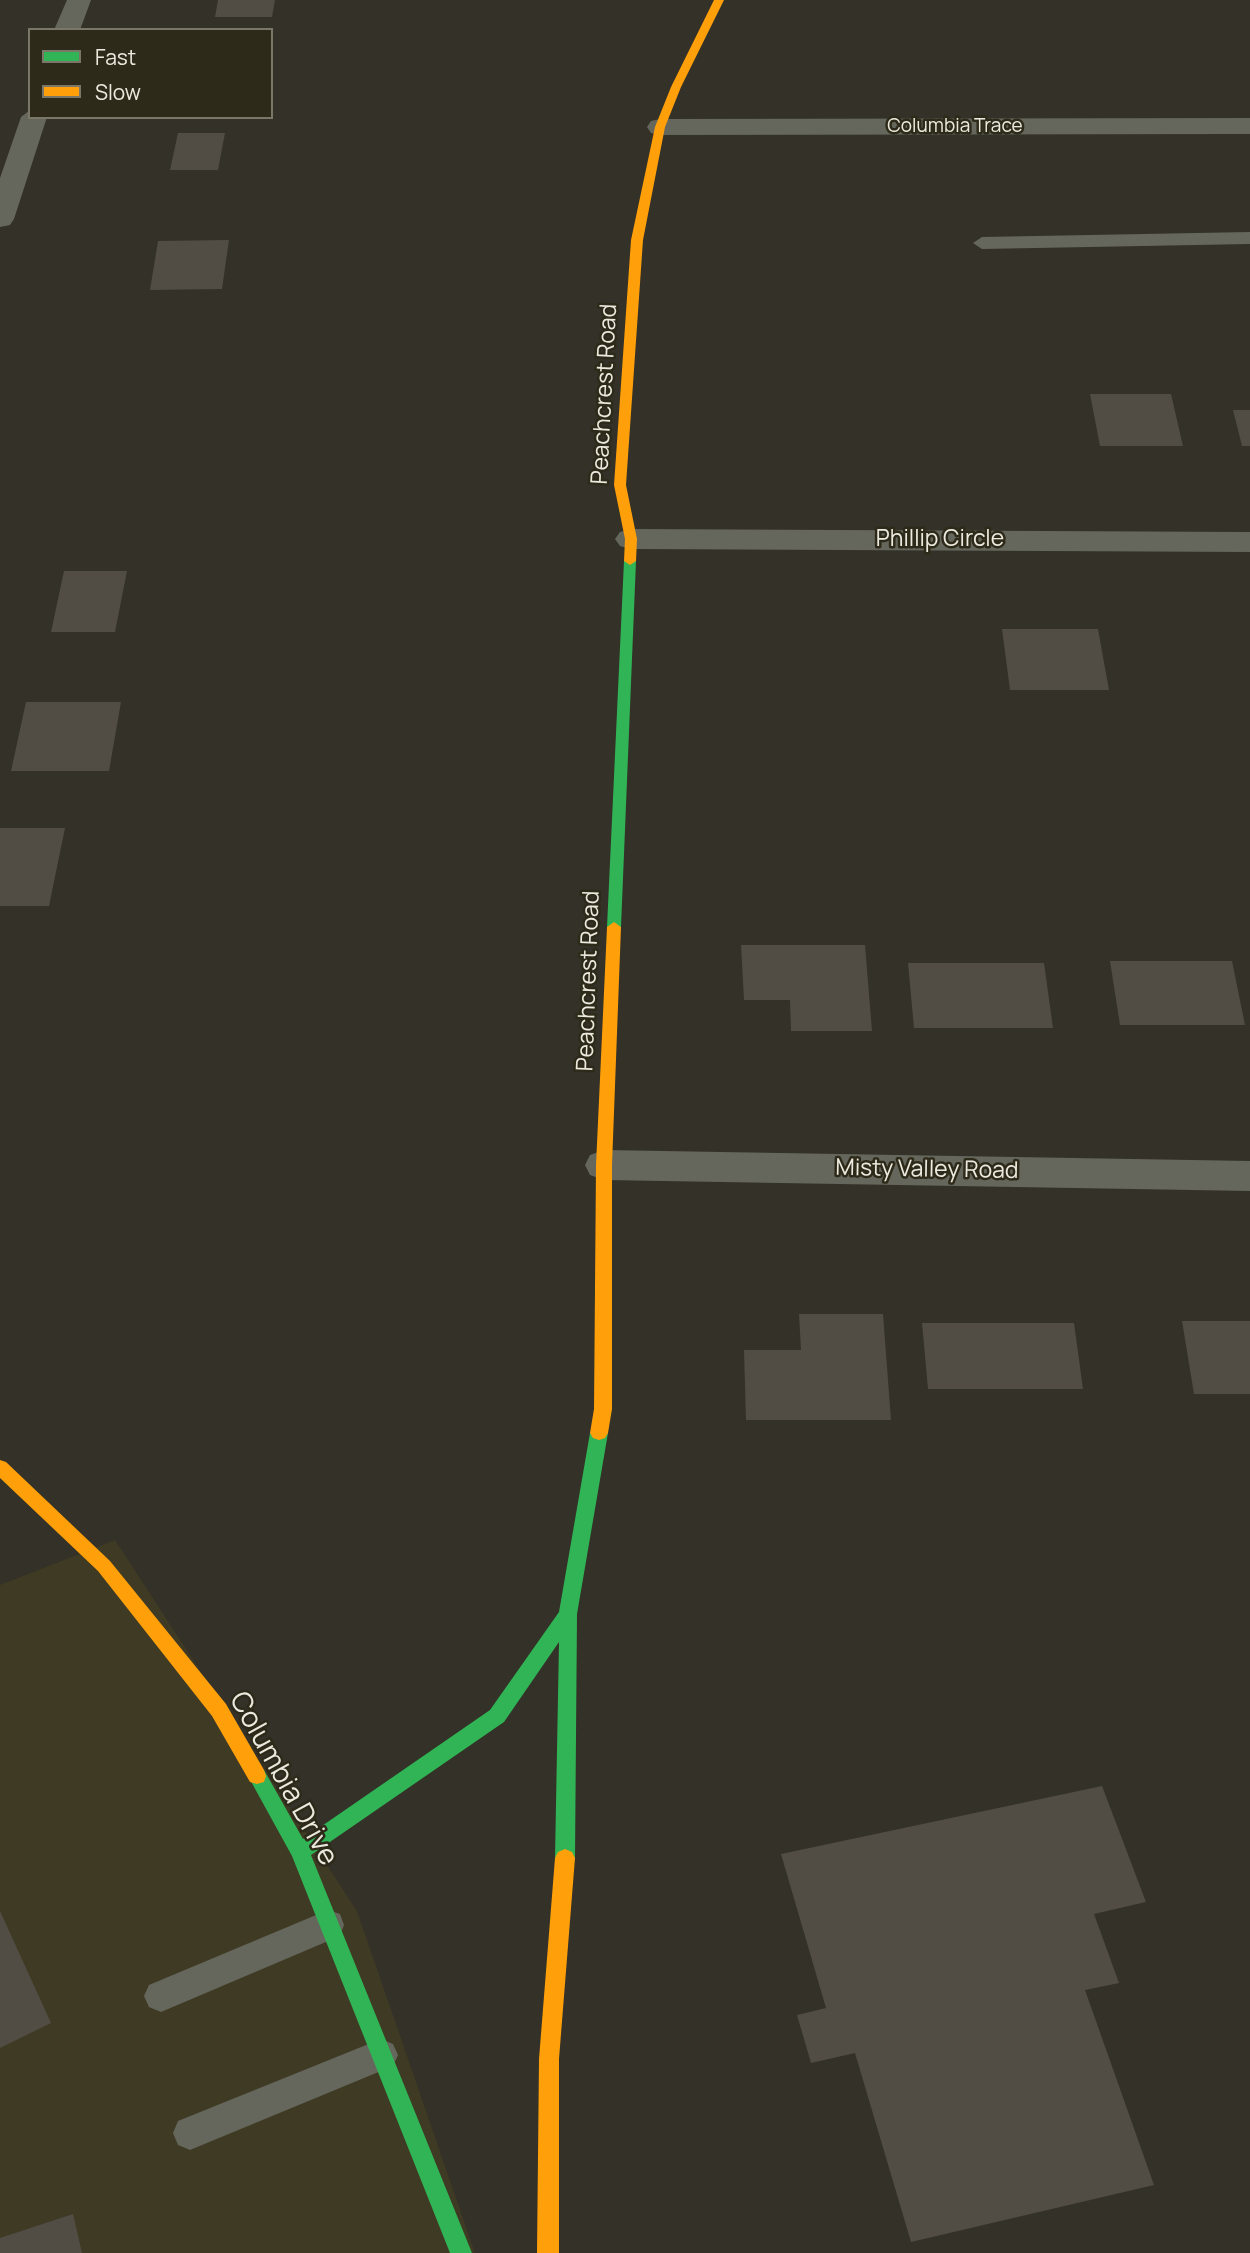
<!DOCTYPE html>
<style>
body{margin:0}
#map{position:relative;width:1250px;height:2253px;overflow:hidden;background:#333128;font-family:Manrope,sans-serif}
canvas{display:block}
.legend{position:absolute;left:28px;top:28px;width:245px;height:91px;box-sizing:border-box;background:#2e2a19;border:2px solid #7a7768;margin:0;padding:9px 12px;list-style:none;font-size:21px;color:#eceadf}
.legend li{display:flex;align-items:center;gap:14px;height:35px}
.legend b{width:35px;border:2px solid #7a7768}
</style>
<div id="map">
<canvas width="1250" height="2253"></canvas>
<ul class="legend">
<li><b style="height:9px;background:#30b455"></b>Fast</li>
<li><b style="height:9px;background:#ff9f0a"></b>Slow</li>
</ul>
</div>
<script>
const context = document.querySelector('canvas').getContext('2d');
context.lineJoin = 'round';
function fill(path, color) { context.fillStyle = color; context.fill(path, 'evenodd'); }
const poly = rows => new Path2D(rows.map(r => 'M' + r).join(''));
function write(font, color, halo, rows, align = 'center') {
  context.font = font + ' Manrope,sans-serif'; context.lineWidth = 5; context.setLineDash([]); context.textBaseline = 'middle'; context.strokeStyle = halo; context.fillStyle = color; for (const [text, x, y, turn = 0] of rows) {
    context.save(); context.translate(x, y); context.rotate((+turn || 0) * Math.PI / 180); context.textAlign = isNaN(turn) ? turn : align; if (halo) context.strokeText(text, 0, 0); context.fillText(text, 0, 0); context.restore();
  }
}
const built = poly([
 [115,1540,357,1911,475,2253,0,2253,0,1585]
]);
const building = poly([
 [218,0,275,0,272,17,215,17],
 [178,133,225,133,218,170,170,170],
 [229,240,222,289,150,290,158,241],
 [1090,394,1171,394,1183,446,1100,446],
 [1233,410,1250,410,1250,446,1242,446],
 [64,571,127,571,115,632,51,632],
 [1002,629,1098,629,1109,690,1010,690],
 [26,702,121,702,109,771,11,771],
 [0,828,65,828,49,906,0,906],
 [741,945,865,945,872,1031,791,1031,790,1000,744,1000],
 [1110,961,1232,961,1245,1025,1120,1025],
 [908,963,1044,963,1053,1028,914,1028],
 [799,1314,883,1314,891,1420,746,1420,744,1350,801,1350],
 [1182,1321,1250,1321,1250,1394,1194,1394],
 [922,1323,1074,1323,1083,1389,928,1389],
 [1102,1786,1146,1902,1094,1914,1119,1983,1085,1990,1154,2185,911,2242,855,2053,811,2063,797,2015,826,2008,781,1854],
 [0,1911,51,2023,0,2048],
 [73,2214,82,2253,0,2253,0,2238]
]);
const lane = poly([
 [1250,232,1250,244,982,249,973,243,982,237,1250,232],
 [328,1910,340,1914,344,1925,340,1936,161,2012,149,2007,144,1996,149,1985,328,1910],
 [381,2039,393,2044,398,2055,393,2066,190,2150,178,2145,173,2133,178,2121,381,2039]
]);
const street = poly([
 [67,0,91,0,80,30,54,30,67,0],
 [30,110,30,117,47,117,14,219,10,225,0,227,0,178,21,117,30,110],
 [1250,118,1250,134,660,135,651,133,647,127,651,121,660,119,1250,118],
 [631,529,1250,532,1250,552,631,549,620,546,615,539,620,532,631,529],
 [604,1150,1250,1161,1250,1191,604,1180,590,1175,585,1165,590,1155,604,1150]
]);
const fast = poly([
 [630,557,636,561,621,927,614,932,607,927,624,561,630,557],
 [599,1426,605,1428,608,1433,577,1614,575,1858,572,1864,565,1867,558,1864,555,1858,559,1642,504,1722,311,1855,472,2253,450,2253,292,1856,248,1776,250,1770,257,1768,264,1770,303,1839,490,1710,559,1612,590,1433,593,1428,599,1426]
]);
const slow = poly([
 [714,0,724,0,681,87,665,127,643,240,626,485,637,539,636,561,630,565,624,561,625,539,614,485,631,240,655,127,671,87,714,0],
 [614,922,621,927,612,1165,612,1409,608,1433,605,1438,599,1440,593,1438,590,1433,594,1409,596,1165,607,927,614,922],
 [0,1460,6,1462,110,1561,226,1704,264,1770,266,1776,264,1782,257,1784,250,1782,212,1716,98,1571,0,1478,0,1460],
 [565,1849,572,1852,575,1858,559,2059,559,2253,537,2253,539,2059,555,1858,558,1852,565,1849]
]);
const farStreetnames = [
 ["Columbia Trace",955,127]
];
const streetNames = [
 ["Peachcrest Road",605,394,-87],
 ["Phillip Circle",940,540],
 ["Peachcrest Road",589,981,-88],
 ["Misty Valley Road",927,1170,1]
];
const nearStreetnames = [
 ["Columbia Drive",283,1779,61]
];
fill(built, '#3f3a24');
fill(building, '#524d44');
fill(lane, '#65675c');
fill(street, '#65675c');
fill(fast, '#30b455');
fill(slow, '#ff9f0a');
write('19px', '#eceadf', '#2e2a19', farStreetnames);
write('23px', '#eceadf', '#2e2a19', streetNames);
write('28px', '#eceadf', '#2e2a19', nearStreetnames);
</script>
